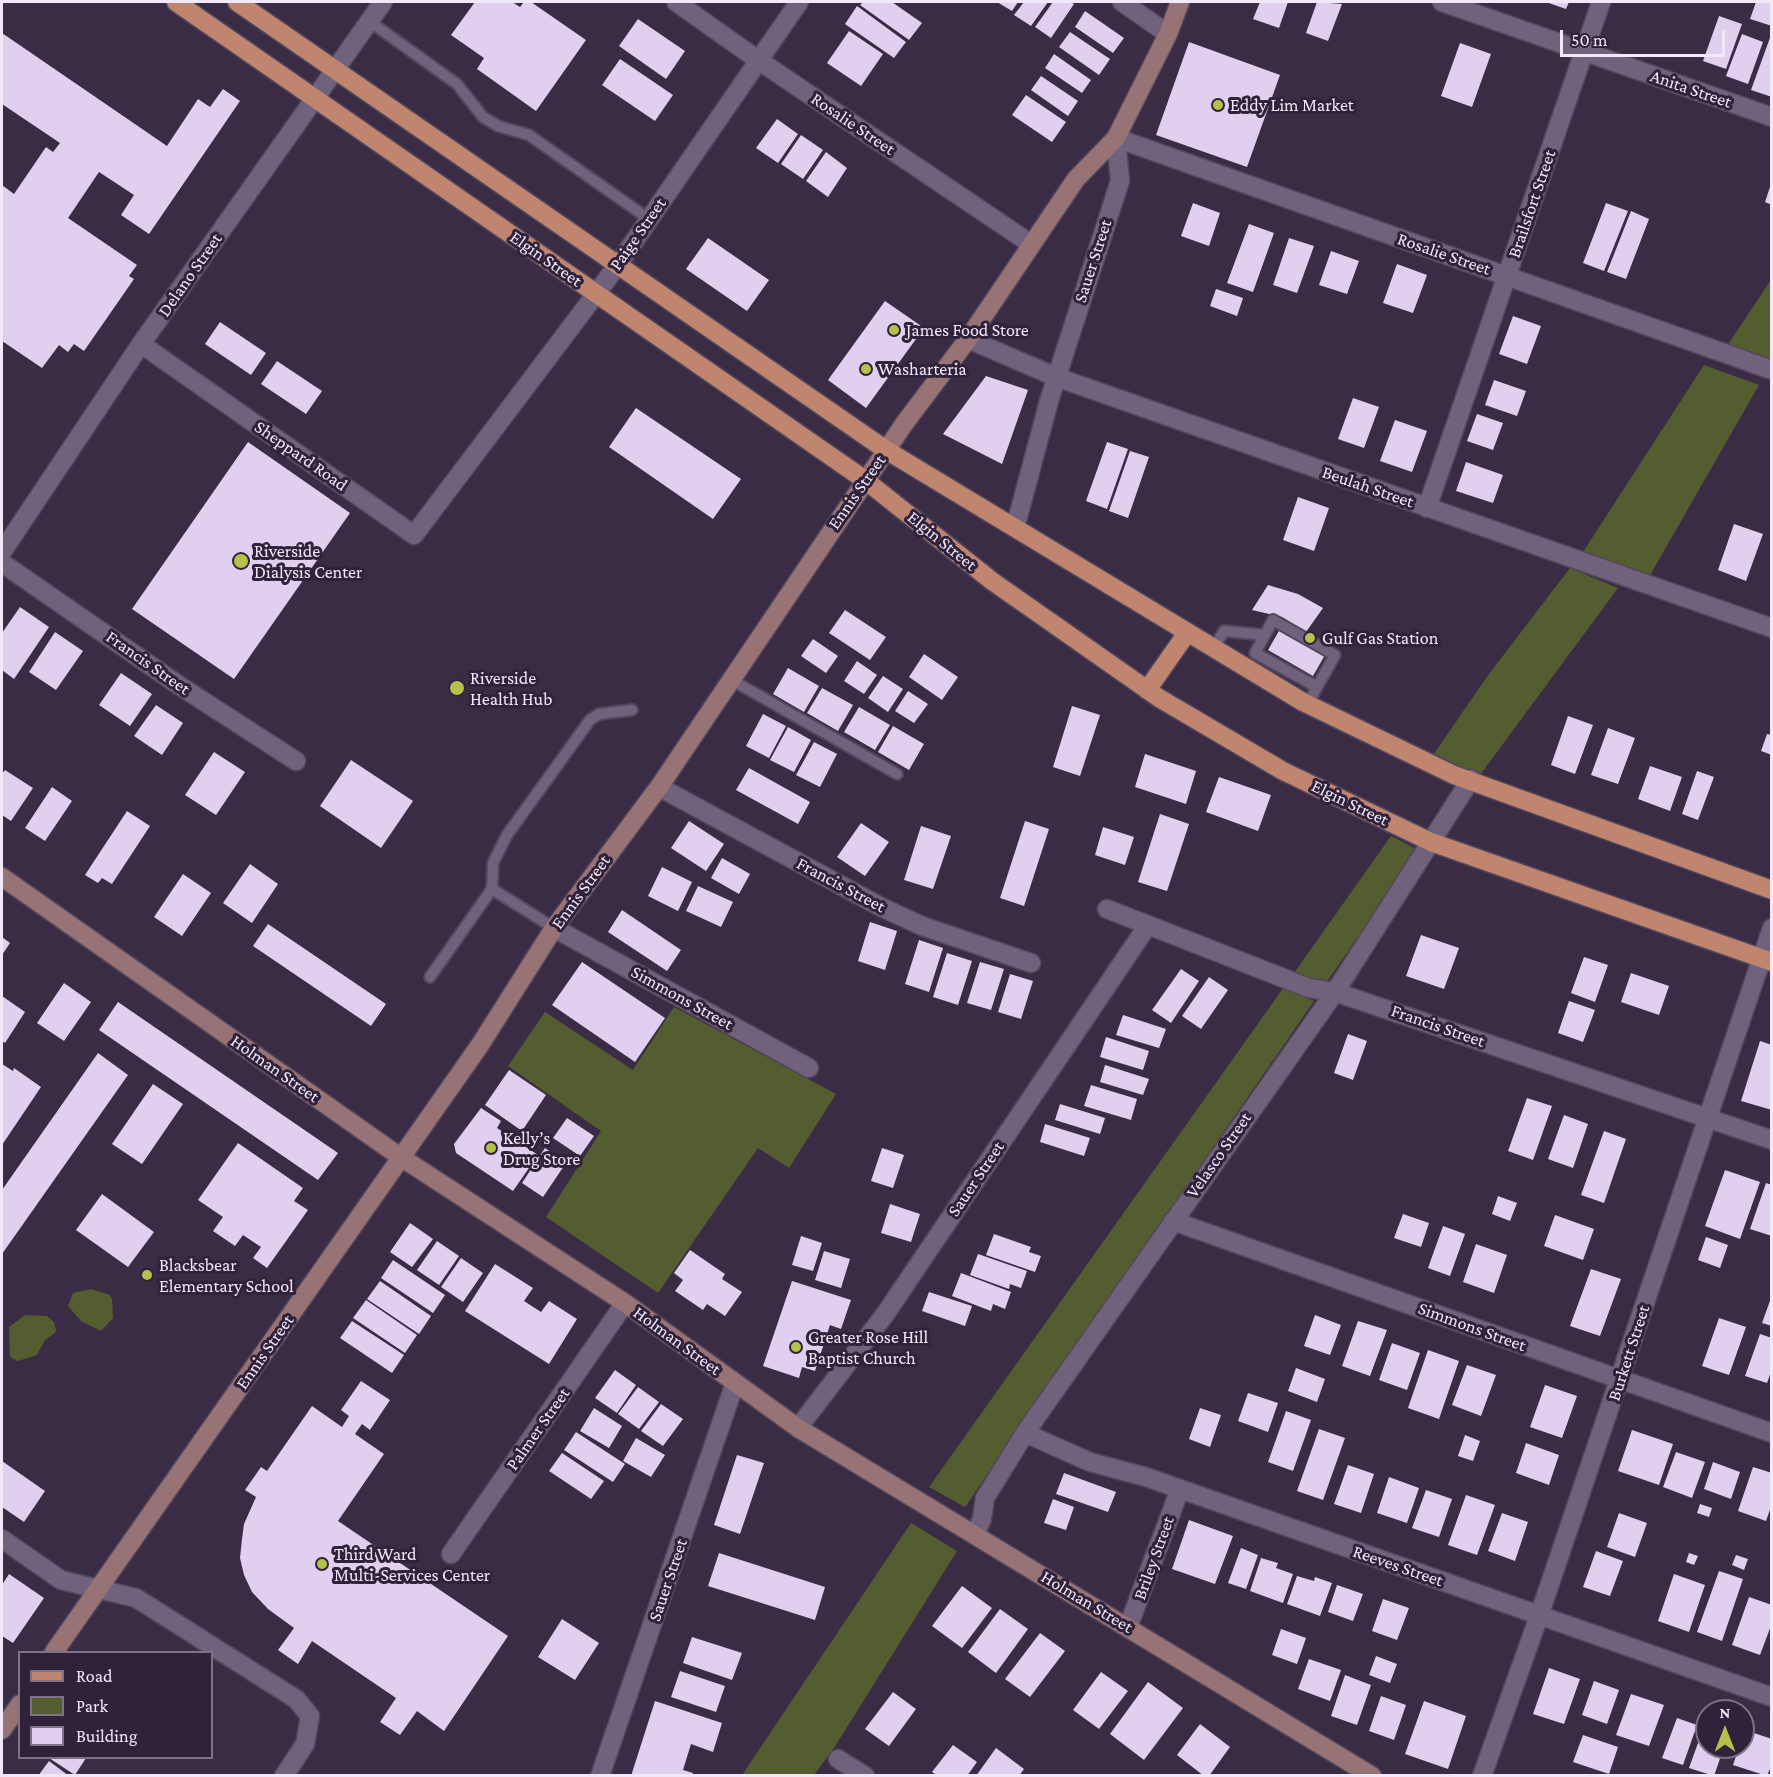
<!DOCTYPE html>
<meta charset="utf-8">
<style>
body{margin:0}
#map{position:relative;width:1773px;height:1777px;overflow:hidden;background:#3a2c45;font-family:"Crimson Pro",serif}
canvas{display:block}
.frame{position:absolute;inset:0;border:3px solid #f1e9f9;pointer-events:none}
.legend{position:absolute;left:18px;top:1651px;width:195px;height:108px;box-sizing:border-box;background:#30223a;border:2px solid #7d7286;margin:0;padding:8px 10px;list-style:none;font-size:18px;color:#f1e9f9}
.legend li{display:flex;align-items:center;gap:12px;height:30px}
.legend b{width:30px;border:2px solid #7d7286}
.north{position:absolute;left:1695px;top:1699px;width:60px;height:60px;box-sizing:border-box;background:#30223a;border:2px solid #7d7286;border-radius:50%;rotate:0deg;font-size:16px;font-weight:700;line-height:24px;text-align:center;color:#f1e9f9}
.north::after{content:'';display:block;margin:auto;width:21px;height:27px;background:#b4c24a;clip-path:polygon(50% 0,100% 100%,50% 72%,0 100%)}
.scale{position:absolute;left:1560px;top:30px;width:165px;height:27px;box-sizing:border-box;border:3px solid #f1e9f9;border-top:0;padding-left:8px;font-size:18px;line-height:21px;white-space:nowrap;color:#f1e9f9;-webkit-text-stroke:4px #30223a;paint-order:stroke}
</style>
<div id="map">
<canvas width="1773" height="1777"></canvas>
<div class="frame"></div>
<ul class="legend">
<li><b style="height:8px;background:#bf856f"></b>Road</li>
<li><b style="height:16px;background:#545d2f"></b>Park</li>
<li><b style="height:16px;background:#e0cfef"></b>Building</li>
</ul>
<div class="north">N</div>
<div class="scale">50 m</div>
</div>
<script>
const context = document.querySelector('canvas').getContext('2d');
context.lineJoin = 'round';
function fill(path, color) { context.fillStyle = color; context.fill(path, 'evenodd'); }
const poly = rows => new Path2D(rows.map(r => 'M' + r).join(''));
function strokePath(path, color, width, dash) { context.strokeStyle = color; context.lineWidth = width; context.lineCap = dash ? 'butt' : 'round'; context.setLineDash(dash || []); context.stroke(path); }
function write(font, color, halo, rows, align = 'center') {
  context.font = font + ' "Crimson Pro",serif'; context.lineWidth = 6; context.setLineDash([]); context.textBaseline = 'middle'; context.strokeStyle = halo; context.fillStyle = color; for (const [text, x, y, turn = 0] of rows) {
    context.save(); context.translate(x, y); context.rotate((+turn || 0) * Math.PI / 180); context.textAlign = isNaN(turn) ? turn : align; if (halo) context.strokeText(text, 0, 0); context.fillText(text, 0, 0); context.restore();
  }
}
const green = poly([
 [1771,280,1771,360,1727,346],
 [1704,365,1759,385,1649,577,1581,555],
 [1570,568,1618,588,1480,775,1433,755,1489,674],
 [1391,836,1418,850,1326,983,1294,973],
 [1284,987,1314,1001,965,1507,929,1487],
 [674,1007,836,1094,789,1168,758,1148,658,1293,546,1217,601,1131,508,1066,545,1012,633,1070],
 [91,1289,110,1295,112,1299,113,1318,101,1331,81,1321,68,1306,73,1293],
 [25,1315,47,1316,54,1322,56,1330,55,1333,45,1340,37,1355,18,1361,10,1357,9,1327],
 [911,1523,957,1551,834,1748,814,1775,742,1775]
]);
const building = poly([
 [475,2,512,2,520,7,524,2,531,2,586,40,536,111,477,69,484,58,451,35],
 [863,2,892,2,922,23,909,40,860,5],
 [997,2,1018,2,1012,11],
 [1024,2,1048,2,1031,26,1014,15],
 [1053,2,1070,2,1074,4,1051,38,1035,27],
 [1260,2,1288,2,1279,28,1253,19],
 [1317,2,1342,4,1328,41,1306,33],
 [1546,2,1569,2,1566,9],
 [1756,2,1772,2,1772,26,1750,19],
 [857,6,906,42,894,58,845,24],
 [1085,11,1124,38,1113,53,1075,27],
 [1719,16,1742,24,1726,69,1703,61],
 [638,19,685,51,666,79,619,46],
 [849,31,883,54,861,86,827,63],
 [1070,32,1110,59,1099,75,1059,47],
 [2,33,167,146,198,99,210,107,223,89,240,101,149,234,121,215,134,195,99,172,68,218,137,265,129,276,134,279,84,351,74,344,68,352,59,345,42,368,2,341,2,185,14,194,46,147,53,152,60,143,2,104],
 [1742,34,1763,42,1748,84,1726,76],
 [1771,35,1772,35,1772,97,1751,90],
 [1189,42,1280,75,1247,167,1156,135],
 [1460,43,1491,54,1472,107,1441,96],
 [1054,54,1091,80,1082,93,1045,68],
 [620,59,673,95,655,121,602,85],
 [1041,76,1078,101,1068,116,1031,90],
 [1026,95,1066,122,1052,142,1012,115],
 [777,119,798,134,778,163,756,148],
 [801,135,823,150,803,179,781,164],
 [826,152,847,168,828,197,806,181],
 [1771,184,1772,184,1772,205,1765,202],
 [1193,203,1220,213,1209,246,1181,236],
 [1606,203,1628,211,1604,271,1583,263],
 [1631,211,1649,219,1626,279,1607,272],
 [1249,224,1274,233,1253,292,1227,283],
 [708,238,769,280,747,311,686,269],
 [1289,238,1314,246,1297,293,1273,285],
 [1331,251,1359,261,1347,294,1319,285],
 [1397,264,1427,275,1413,313,1383,303],
 [1216,289,1243,298,1237,316,1210,306],
 [885,301,924,328,866,408,828,380],
 [1513,316,1541,326,1527,364,1499,354],
 [220,322,266,353,251,375,205,344],
 [277,361,322,391,306,414,261,384],
 [986,376,1028,390,1002,464,943,434],
 [1494,380,1526,391,1517,416,1485,405],
 [1353,398,1379,407,1364,448,1338,439],
 [636,408,741,479,713,519,609,447],
 [1477,414,1503,423,1493,450,1467,441],
 [1395,420,1427,431,1412,472,1380,461],
 [248,442,350,513,234,679,132,609],
 [1107,442,1128,449,1107,509,1086,501],
 [1130,451,1149,457,1128,518,1109,511],
 [1466,462,1503,475,1493,503,1456,491],
 [1298,497,1329,508,1314,551,1283,540],
 [1734,524,1763,534,1746,581,1718,570],
 [1268,585,1298,594,1323,608,1306,632,1282,617,1252,610],
 [20,607,49,627,14,679,2,670,2,633],
 [845,610,886,637,870,660,829,633],
 [1280,629,1325,655,1313,676,1268,650],
 [55,632,83,651,56,690,29,672],
 [813,639,838,656,826,673,801,656],
 [924,654,958,677,942,700,909,677],
 [857,661,877,675,864,694,844,681],
 [788,668,819,686,804,712,773,694],
 [121,673,152,694,130,726,99,705],
 [883,676,903,689,888,712,868,698],
 [822,688,853,705,838,731,807,713],
 [908,691,928,704,914,723,895,711],
 [156,705,183,723,162,755,134,736],
 [1072,706,1100,715,1080,776,1053,767],
 [859,707,890,725,875,750,844,732],
 [763,714,786,726,769,758,746,746],
 [1568,716,1593,725,1575,774,1551,765],
 [893,726,924,744,909,770,878,752],
 [788,727,811,740,794,772,770,760],
 [1608,728,1635,738,1618,784,1591,775],
 [1767,734,1772,735,1772,755,1761,751],
 [814,742,837,754,820,787,796,775],
 [214,752,245,772,216,815,185,795],
 [1145,754,1196,771,1186,804,1135,787],
 [351,760,413,801,381,848,320,806],
 [1650,766,1682,777,1670,811,1638,799],
 [749,768,810,802,798,824,736,790],
 [5,770,33,788,11,821,2,815,2,774],
 [1697,771,1714,777,1698,820,1682,814],
 [1219,777,1271,795,1258,831,1206,812],
 [52,787,72,801,45,841,25,828],
 [127,811,150,826,112,884,102,878,98,883,85,875],
 [1160,814,1189,824,1167,891,1138,882],
 [689,821,724,844,706,871,671,848],
 [1025,821,1049,829,1024,906,1000,898],
 [861,823,889,842,865,876,837,857],
 [921,826,951,836,933,889,904,880],
 [1103,827,1134,837,1125,865,1095,855],
 [722,858,750,874,739,894,711,878],
 [250,864,278,884,252,923,223,903],
 [662,867,692,882,678,911,648,896],
 [183,874,211,893,182,936,154,917],
 [698,886,733,902,721,927,686,911],
 [622,910,681,950,667,971,608,932],
 [870,922,897,931,885,970,858,961],
 [268,924,386,1004,371,1026,253,946],
 [1421,935,1459,948,1444,989,1406,976],
 [2,937,10,943,2,955],
 [919,940,943,948,929,992,905,984],
 [947,953,972,961,958,1005,933,997],
 [1584,957,1608,965,1595,1002,1571,993],
 [582,962,665,1018,635,1062,552,1005],
 [980,962,1004,969,991,1010,967,1003],
 [1181,969,1199,981,1171,1023,1152,1010],
 [1631,973,1669,986,1659,1015,1621,1002],
 [1010,974,1033,981,1021,1019,998,1012],
 [1209,977,1228,990,1201,1029,1182,1016],
 [64,983,91,1002,64,1041,37,1023],
 [2,996,25,1012,5,1043,2,1041],
 [1569,1001,1595,1010,1583,1042,1558,1033],
 [118,1002,338,1153,318,1180,99,1030],
 [1123,1015,1166,1029,1159,1048,1116,1035],
 [1348,1034,1367,1041,1353,1080,1334,1073],
 [1106,1037,1149,1051,1143,1070,1100,1057],
 [1760,1041,1772,1045,1772,1110,1741,1101],
 [98,1053,128,1075,2,1254,2,1190],
 [2,1064,13,1071,14,1068,41,1087,2,1145],
 [1105,1065,1149,1079,1143,1095,1100,1082],
 [509,1070,546,1095,522,1131,485,1105],
 [153,1084,183,1104,142,1164,112,1144],
 [1091,1085,1137,1099,1131,1120,1084,1106],
 [1527,1098,1552,1106,1533,1160,1508,1151],
 [1060,1104,1105,1118,1100,1134,1055,1120],
 [481,1108,501,1121,497,1128,538,1155,513,1191,456,1153,454,1144],
 [1564,1115,1588,1124,1573,1168,1548,1159],
 [567,1118,594,1136,580,1156,553,1138],
 [1045,1124,1090,1138,1084,1156,1040,1142],
 [1604,1131,1626,1139,1604,1203,1581,1195],
 [238,1143,303,1188,294,1201,308,1210,267,1268,253,1258,261,1247,243,1235,235,1246,213,1231,223,1217,198,1200],
 [545,1148,566,1163,543,1197,522,1183],
 [882,1148,904,1155,893,1188,871,1181],
 [1725,1170,1760,1182,1740,1239,1705,1226],
 [1766,1183,1772,1185,1772,1236,1750,1229],
 [102,1194,154,1232,128,1267,76,1230],
 [1498,1196,1517,1203,1510,1221,1492,1214],
 [890,1204,920,1214,911,1242,881,1233],
 [1403,1214,1429,1223,1421,1247,1394,1238],
 [1555,1215,1594,1229,1583,1260,1544,1246],
 [410,1223,433,1239,412,1267,390,1252],
 [1443,1226,1465,1234,1450,1276,1428,1268],
 [994,1234,1031,1247,1029,1252,1041,1256,1035,1272,986,1255],
 [801,1236,822,1243,813,1271,792,1265],
 [1706,1237,1728,1245,1720,1268,1698,1260],
 [437,1241,459,1256,439,1285,417,1270],
 [1476,1244,1507,1255,1494,1293,1463,1282],
 [690,1250,725,1274,722,1279,742,1292,725,1316,707,1304,703,1310,675,1291,683,1280,674,1273],
 [824,1251,850,1259,841,1288,815,1280],
 [978,1254,1027,1271,1021,1288,1010,1284,1009,1289,970,1275],
 [461,1258,483,1273,463,1302,441,1287],
 [393,1260,445,1295,433,1313,381,1278],
 [495,1264,533,1288,524,1301,541,1312,549,1301,577,1319,549,1364,465,1311],
 [1591,1269,1621,1279,1600,1336,1570,1326],
 [961,1273,1011,1292,1005,1309,993,1304,991,1311,952,1296],
 [380,1281,431,1316,419,1334,367,1299],
 [792,1281,851,1300,841,1329,830,1325,815,1371,802,1367,799,1378,763,1366],
 [929,1292,972,1306,965,1326,922,1311],
 [1771,1298,1772,1298,1772,1326,1762,1323],
 [366,1300,417,1335,405,1353,353,1318],
 [1315,1315,1341,1325,1330,1355,1304,1346],
 [1719,1318,1746,1327,1729,1375,1702,1366],
 [352,1321,404,1355,392,1373,340,1338],
 [1358,1321,1387,1330,1370,1376,1342,1366],
 [1760,1334,1772,1338,1772,1369,1767,1383,1745,1376],
 [1392,1343,1420,1353,1407,1390,1379,1380],
 [1428,1350,1459,1361,1439,1419,1408,1408],
 [1467,1365,1496,1375,1481,1416,1452,1405],
 [1296,1368,1325,1379,1317,1402,1288,1391],
 [615,1370,636,1385,617,1413,595,1398],
 [361,1381,390,1400,370,1430,362,1424,355,1434,384,1454,338,1521,508,1636,444,1731,417,1711,400,1735,380,1722,396,1698,312,1641,298,1664,278,1650,294,1628,268,1609,252,1592,244,1575,240,1558,242,1539,244,1524,256,1497,245,1490,261,1467,267,1471,312,1406,342,1427,349,1416,341,1410],
 [1545,1385,1577,1396,1562,1438,1530,1427],
 [638,1387,659,1402,639,1429,618,1414],
 [1248,1393,1278,1403,1268,1432,1238,1421],
 [661,1404,683,1419,663,1446,641,1431],
 [594,1408,622,1426,609,1448,580,1431],
 [1200,1408,1221,1415,1210,1447,1189,1439],
 [1286,1411,1311,1420,1293,1471,1268,1462],
 [1319,1429,1345,1438,1323,1500,1297,1491],
 [1632,1430,1673,1444,1659,1485,1618,1471],
 [576,1432,625,1464,613,1482,564,1450],
 [1465,1435,1480,1441,1473,1461,1458,1456],
 [636,1438,665,1455,651,1477,623,1461],
 [1526,1443,1559,1455,1549,1485,1516,1473],
 [1676,1452,1705,1462,1692,1498,1663,1487],
 [562,1453,604,1481,591,1499,549,1471],
 [737,1455,764,1463,740,1534,714,1525],
 [2,1461,45,1491,24,1522,2,1507],
 [1713,1462,1740,1472,1731,1499,1704,1489],
 [1348,1465,1374,1474,1361,1513,1334,1504],
 [1753,1467,1772,1473,1772,1504,1766,1521,1738,1511],
 [1064,1473,1116,1492,1108,1512,1056,1494],
 [1389,1477,1419,1488,1407,1523,1377,1513],
 [1426,1490,1452,1499,1439,1537,1412,1528],
 [1466,1495,1495,1505,1477,1555,1448,1545],
 [1053,1499,1074,1507,1066,1530,1044,1523],
 [1700,1504,1712,1508,1709,1517,1697,1513],
 [1502,1513,1528,1522,1515,1561,1488,1551],
 [1619,1513,1647,1523,1635,1557,1607,1547],
 [1189,1520,1233,1536,1215,1584,1172,1569],
 [1241,1548,1258,1555,1246,1589,1228,1583],
 [1596,1551,1623,1561,1610,1596,1583,1587],
 [719,1553,825,1587,815,1620,708,1586],
 [1689,1553,1698,1556,1694,1565,1686,1562],
 [1736,1555,1748,1559,1744,1570,1732,1565],
 [1261,1558,1278,1563,1276,1568,1293,1574,1283,1603,1250,1591],
 [1719,1571,1743,1579,1722,1641,1697,1632],
 [9,1574,44,1598,13,1643,2,1636,2,1585],
 [1674,1574,1705,1585,1689,1632,1658,1621],
 [1297,1576,1314,1581,1315,1577,1332,1583,1320,1616,1287,1604],
 [1337,1585,1363,1594,1353,1621,1328,1612],
 [962,1586,992,1608,962,1648,932,1626],
 [1749,1597,1772,1605,1772,1623,1760,1655,1732,1645],
 [1383,1599,1409,1608,1397,1640,1372,1631],
 [1000,1609,1028,1629,996,1673,968,1652],
 [562,1619,599,1643,575,1680,538,1657],
 [1281,1629,1306,1638,1297,1664,1272,1655],
 [1040,1633,1065,1651,1030,1697,1005,1679],
 [692,1637,742,1653,732,1680,683,1663],
 [1376,1656,1397,1664,1390,1683,1369,1675],
 [1309,1659,1341,1670,1330,1701,1298,1689],
 [1549,1668,1580,1679,1564,1724,1533,1714],
 [680,1671,725,1686,716,1712,671,1697],
 [1101,1672,1128,1691,1099,1729,1073,1710],
 [1345,1675,1371,1685,1357,1725,1331,1716],
 [1594,1681,1619,1690,1607,1724,1582,1715],
 [1148,1682,1183,1708,1144,1760,1110,1734],
 [893,1692,916,1709,889,1746,865,1729],
 [1631,1694,1664,1705,1649,1746,1616,1735],
 [1381,1696,1406,1705,1394,1740,1369,1731],
 [655,1701,722,1723,713,1752,691,1744,683,1770,693,1773,692,1776,631,1776],
 [1424,1701,1466,1716,1448,1769,1405,1754],
 [1677,1718,1697,1725,1683,1765,1662,1758],
 [1707,1718,1707,1747,1724,1747,1714,1776,1689,1768],
 [1200,1724,1230,1747,1209,1776,1204,1776,1177,1755],
 [1745,1730,1772,1739,1772,1764,1767,1776,1733,1765,1739,1747,1743,1747],
 [1583,1735,1618,1747,1609,1774,1573,1762],
 [953,1745,977,1762,967,1776,938,1776,932,1772],
 [996,1748,1024,1769,1019,1776,976,1776],
 [49,1758,86,1758,75,1775],
 [49,1761,69,1776,38,1776]
]);
const lane = poly([
 [369,21,457,84,483,117,498,126,529,135,649,219],
 [1213,649,1224,631,1265,635],
 [730,679,897,774],
 [1307,705,1335,655,1273,620,1255,653,1317,687],
 [492,889,493,863,507,835,590,720,599,714,632,710],
 [430,977,492,889,554,928]
]);
const street = poly([
 [676,2,758,60,1031,244],
 [1122,2,1168,34],
 [1442,2,1772,117],
 [968,339,1056,377,1772,628],
 [141,344,414,535,617,266,799,2],
 [1427,508,1601,2],
 [1015,528,1049,401,1120,181,1116,138,1772,370],
 [2,552,141,344,383,2],
 [2,563,180,686,296,761],
 [659,787,883,908,922,926,1031,963],
 [1107,909,1309,988,1335,992,1772,1140],
 [554,928,809,1068],
 [1173,1221,1772,1433],
 [798,1428,886,1313,1148,925],
 [1025,1433,1090,1462,1146,1477,1772,1697],
 [975,1534,982,1519,985,1498,1025,1433,1335,992,1471,779],
 [2,1539,61,1580,136,1598,296,1699,310,1716,305,1744,284,1776],
 [451,1554,625,1303],
 [1128,1627,1180,1489],
 [838,1759,865,1776],
 [600,1776,735,1383],
 [1482,1776,1539,1616,1772,928]
]);
const secondary = poly([
 [2,877,399,1156,625,1303,798,1428,1372,1776],
 [54,1652,480,1045,554,928,659,787,904,424,968,339,1076,179,1116,138,1168,34,1180,2],
 [2,1730,20,1704]
]);
const primary = poly([
 [176,2,865,480,992,581,1159,698,1283,771,1431,842,1772,962],
 [237,2,886,450,1303,702,1454,775,1772,890],
 [1147,690,1187,633]
]);
const markers = [
 [1218,105,6,"#b4c24a"],
 [894,330,6,"#b4c24a"],
 [866,369,6,"#b4c24a"],
 [241,561,8,"#b4c24a"],
 [1310,638,6,"#b4c24a"],
 [457,688,8,"#b4c24a"],
 [491,1148,6,"#b4c24a"],
 [147,1275,6,"#b4c24a"],
 [796,1347,6,"#b4c24a"],
 [322,1564,6,"#b4c24a"]
];
const streetNames = [
 ["Anita Street",1691,89,19],
 ["Rosalie Street",853,124,34],
 ["Brailsfort Street",1532,204,-71],
 ["Paige Street",638,234,-55],
 ["Rosalie Street",1444,254,19],
 ["Elgin Street",546,259,35],
 ["Sauer Street",1093,261,-72],
 ["Delano Street",190,275,-55],
 ["Sheppard Road",301,456,35],
 ["Beulah Street",1368,487,19],
 ["Ennis Street",857,492,-55],
 ["Elgin Street",942,541,39],
 ["Francis Street",148,663,35],
 ["Elgin Street",1350,803,26],
 ["Francis Street",841,885,28],
 ["Ennis Street",581,892,-54],
 ["Simmons Street",682,998,29],
 ["Francis Street",1438,1026,19],
 ["Holman Street",275,1069,35],
 ["Velasco Street",1219,1155,-55],
 ["Sauer Street",976,1179,-56],
 ["Simmons Street",1472,1327,20],
 ["Holman Street",677,1341,36],
 ["Ennis Street",265,1352,-55],
 ["Burkett Street",1629,1353,-72],
 ["Palmer Street",538,1429,-55],
 ["Briley Street",1154,1558,-70],
 ["Reeves Street",1398,1566,19],
 ["Sauer Street",668,1580,-71],
 ["Holman Street",1087,1602,31]
];
const poiNames = [
 ["Eddy Lim Market",1230,105],
 ["James Food Store",906,330],
 ["Washarteria",878,369],
 ["Riverside",254,551],
 ["Dialysis Center",254,572],
 ["Gulf Gas Station",1322,638],
 ["Riverside",470,678],
 ["Health Hub",470,699],
 ["Kelly’s",503,1138],
 ["Drug Store",503,1159],
 ["Blacksbear",159,1265],
 ["Elementary School",159,1286],
 ["Greater Rose Hill",808,1337],
 ["Baptist Church",808,1358],
 ["Third Ward",334,1554],
 ["Multi-Services Center",334,1575]
];
fill(green, '#545d2f');
fill(building, '#e0cfef');
strokePath(lane, '#53475c', 14);
strokePath(street, '#53475c', 21);
strokePath(secondary, '#53475c', 21);
strokePath(primary, '#53475c', 21);
strokePath(lane, '#70617d', 10);
strokePath(street, '#70617d', 18);
strokePath(secondary, '#987376', 18);
strokePath(primary, '#bf856f', 18);
for (const [x, y, r, color] of markers) { const dot = new Path2D(); dot.arc(x, y, r, 0, 2 * Math.PI); context.fillStyle = color; context.fill(dot); strokePath(dot, '#30223a', 2); }
write('18px', '#f1e9f9', '#30223a', streetNames);
write('18px', '#f1e9f9', '#30223a', poiNames, 'left');
</script>
